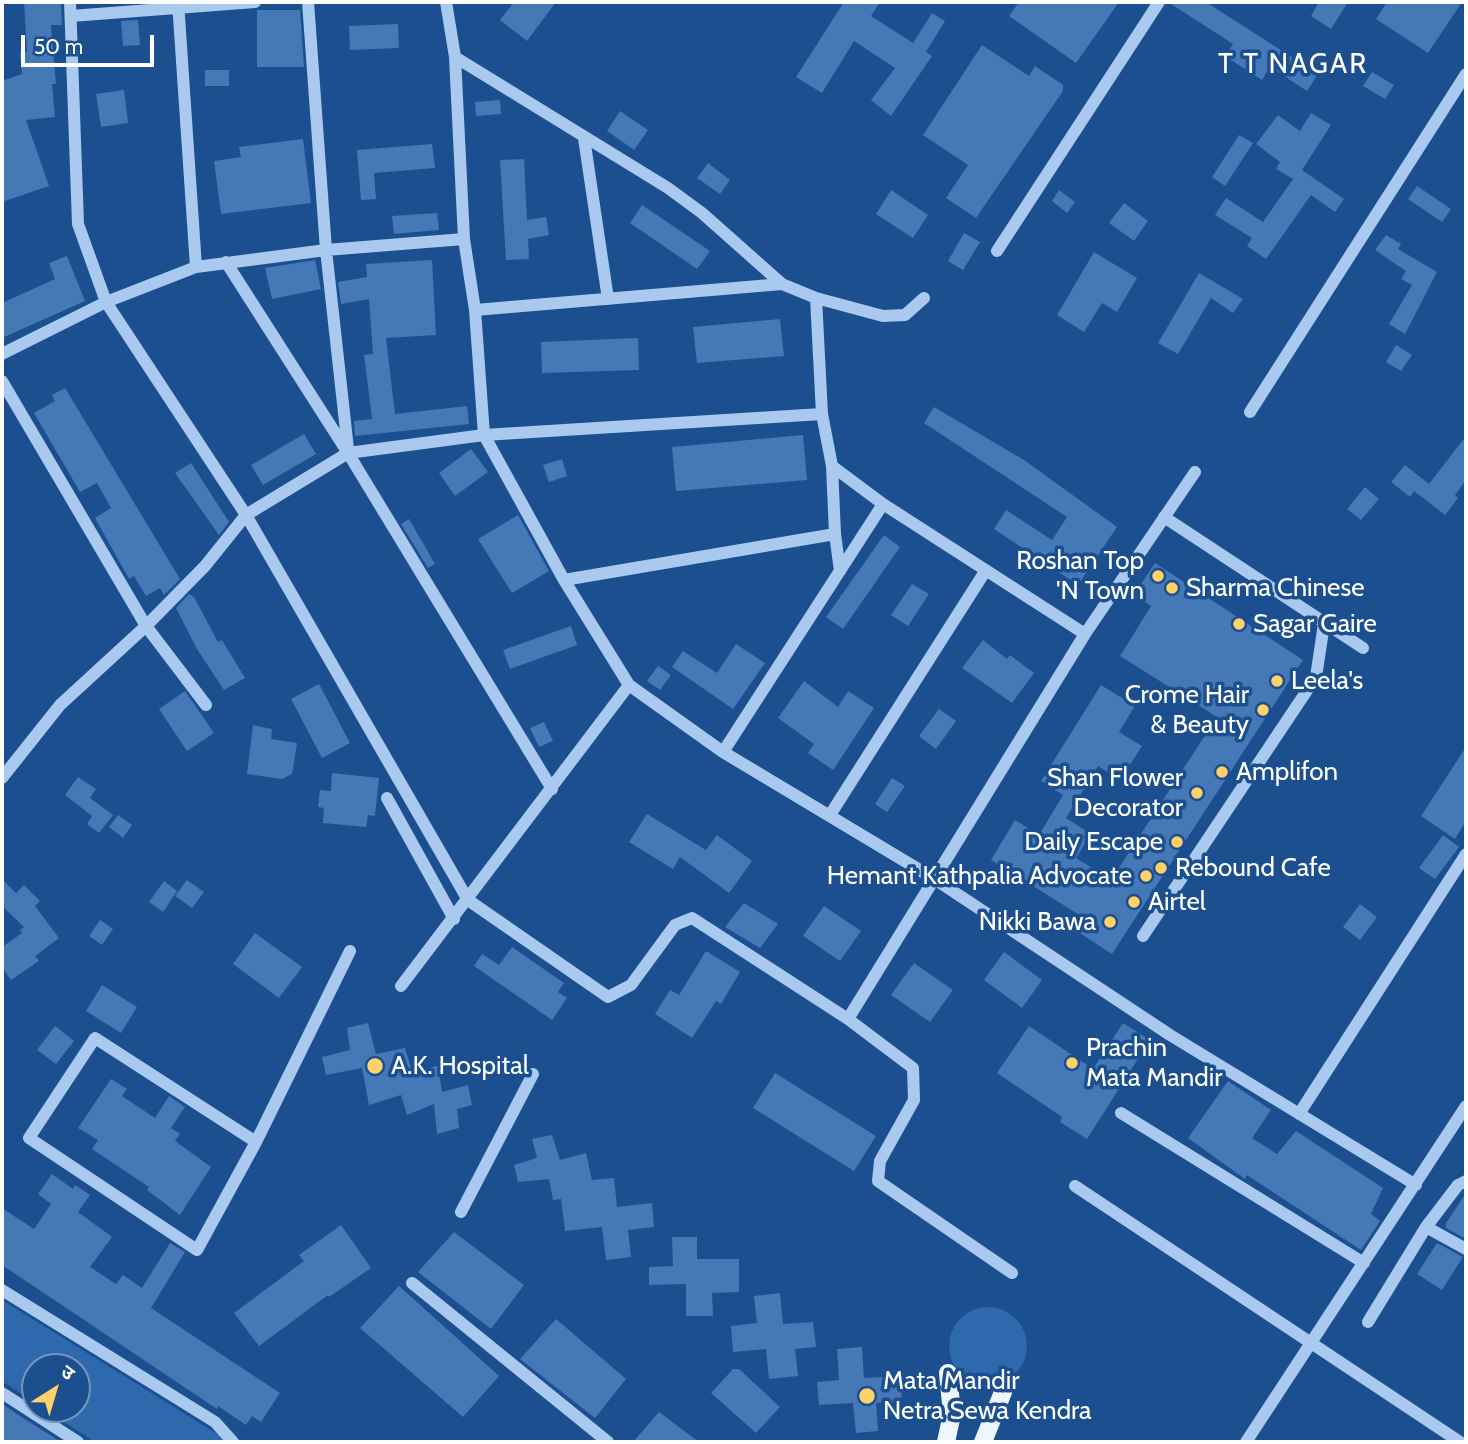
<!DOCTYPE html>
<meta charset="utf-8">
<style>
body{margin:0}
#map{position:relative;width:1468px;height:1444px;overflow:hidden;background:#1b4f8f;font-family:Cabin,"Noto Sans Devanagari",sans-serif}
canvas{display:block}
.frame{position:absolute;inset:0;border:4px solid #fff;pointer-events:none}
.north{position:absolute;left:21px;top:1353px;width:70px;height:70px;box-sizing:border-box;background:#1b4f8f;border:2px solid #7695bc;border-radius:50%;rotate:37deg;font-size:19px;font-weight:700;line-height:28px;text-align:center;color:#fff}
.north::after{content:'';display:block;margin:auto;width:24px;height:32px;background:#ffd166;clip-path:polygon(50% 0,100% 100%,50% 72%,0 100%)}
.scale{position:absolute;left:21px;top:35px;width:133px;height:32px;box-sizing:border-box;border:4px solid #fff;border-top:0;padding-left:9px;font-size:21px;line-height:24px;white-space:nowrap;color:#fff;-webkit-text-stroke:5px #1b4f8f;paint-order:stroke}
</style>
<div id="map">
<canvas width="1468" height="1444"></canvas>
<div class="frame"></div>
<div class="north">उ</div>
<div class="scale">50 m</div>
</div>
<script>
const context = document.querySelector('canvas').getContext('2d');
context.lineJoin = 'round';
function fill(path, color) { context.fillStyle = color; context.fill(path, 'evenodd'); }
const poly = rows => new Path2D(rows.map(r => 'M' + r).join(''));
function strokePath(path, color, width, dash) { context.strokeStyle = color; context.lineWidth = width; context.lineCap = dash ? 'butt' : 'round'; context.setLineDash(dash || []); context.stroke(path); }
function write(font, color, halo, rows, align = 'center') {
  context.font = font + ' Cabin,sans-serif'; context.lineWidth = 7; context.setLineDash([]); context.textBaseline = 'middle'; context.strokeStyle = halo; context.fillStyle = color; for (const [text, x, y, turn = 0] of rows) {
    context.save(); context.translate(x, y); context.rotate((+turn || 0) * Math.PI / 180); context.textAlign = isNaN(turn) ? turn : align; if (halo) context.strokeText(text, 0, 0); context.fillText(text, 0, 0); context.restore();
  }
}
const green = poly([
 [2,1300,222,1437,223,1442,95,1442,44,1409,77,1409,77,1367,35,1367,35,1403,2,1381],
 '949 1346a39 39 0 1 1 78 0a39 39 0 1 1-78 0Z'
]);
const building = poly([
 [24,2,61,2,62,25,51,25,56,84,52,84,55,117,26,120,49,186,2,202,2,81,22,74,20,52,27,52],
 [514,2,556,2,527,41,500,20],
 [844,2,880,2,871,16,913,43,932,13,945,21,926,52,932,56,891,116,871,100,895,68,854,41,822,93,796,77],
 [1019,2,1119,2,1076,63,1009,16],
 [1168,2,1206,2,1318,74,1307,91,1270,67,1262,80,1225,56,1233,44],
 [1319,2,1348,2,1331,29,1311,16],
 [1387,2,1462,2,1428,53,1376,19],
 [257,10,300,10,304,67,257,67],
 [138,20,140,45,123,46,121,21],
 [398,24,399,48,350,50,349,26],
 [982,45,1029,76,1035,66,1063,85,1063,91,976,218,946,198,968,165,923,135],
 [205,70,229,70,229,86,205,86],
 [1372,72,1394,85,1385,99,1363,86],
 [124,90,128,123,101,127,96,94],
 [500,100,501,114,476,116,475,102],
 [620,111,648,130,634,150,607,131],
 [1311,113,1331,125,1302,170,1344,199,1335,212,1311,195,1266,259,1247,246,1252,238,1215,215,1226,198,1263,222,1293,179,1276,169,1280,162,1256,144,1278,115,1300,131],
 [1239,135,1253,143,1225,186,1212,177],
 [303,139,311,203,221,214,214,161,241,157,239,147],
 [432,144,435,168,374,173,376,199,361,200,357,150],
 [524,159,527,220,546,217,549,235,528,239,529,259,506,260,500,160],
 [708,163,730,180,720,194,697,178],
 [1417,186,1451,209,1442,222,1408,199],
 [891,190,928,215,913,238,876,214],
 [1059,190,1075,202,1067,213,1052,201],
 [1124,203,1148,221,1134,241,1109,223],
 [642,205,710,251,697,269,630,223],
 [437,213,439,230,394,234,392,216],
 [964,233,980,242,963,270,948,261],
 [1386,235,1401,244,1398,249,1437,272,1405,334,1389,324,1412,285,1401,279,1406,271,1375,250],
 [1094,252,1137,278,1117,312,1102,303,1084,332,1057,315],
 [67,256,85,301,2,338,2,303,55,279,49,263],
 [315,260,321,289,272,299,265,268],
 [432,260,436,335,386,338,395,414,467,406,469,424,355,436,354,421,372,419,364,355,373,354,369,299,341,304,338,282,367,277,366,264],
 [1199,273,1243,299,1233,313,1211,298,1178,354,1158,343],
 [780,319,784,356,697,363,693,327],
 [638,338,639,370,542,373,541,342],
 [1396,345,1412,355,1401,371,1386,362],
 [65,388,180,579,164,595,160,588,146,596,134,576,129,579,95,518,111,508,97,483,80,492,34,413,55,401,52,395],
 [934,407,1024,460,1117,527,1078,585,994,529,1006,510,1052,540,1067,517,924,423],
 [304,434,316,454,263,485,251,465],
 [803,435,807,480,676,491,672,447],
 [1466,436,1466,480,1455,495,1458,498,1445,515,1414,491,1410,497,1391,482,1405,465,1429,484],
 [471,449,488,472,455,496,439,473],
 [562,459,567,476,549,482,543,465],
 [191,463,229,522,219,535,175,473],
 [1365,487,1379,499,1361,520,1347,509],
 [518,515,549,571,512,593,478,539],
 [409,519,435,564,428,568,401,524],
 [884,535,900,547,843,629,826,617],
 [1155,563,1303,660,1112,954,1078,932,1086,919,991,860,1015,820,1039,835,1063,795,1041,781,1101,685,1135,706,1119,732,1142,746,1120,780,1098,766,1066,818,1091,834,1076,858,1111,880,1217,717,1120,656,1151,606,1134,595],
 [912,584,929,594,908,626,891,615],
 [189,594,194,597,218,642,222,640,245,678,224,690,197,649,176,608],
 [571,626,577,645,510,669,503,650],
 [983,640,1007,659,1010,655,1034,673,1012,703,962,668],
 [736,644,765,663,733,709,672,667,683,651,717,673],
 [658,666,671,675,660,690,647,681],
 [804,681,838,707,848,691,874,708,833,770,808,753,814,744,778,718],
 [319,684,350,743,322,758,291,699],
 [185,691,214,733,187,751,159,709],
 [939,709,956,721,936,749,919,736],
 [544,722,553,741,539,747,530,728],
 [253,725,272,729,271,739,297,743,292,774,282,779,247,774],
 [1466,747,1466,821,1455,839,1421,816],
 [332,773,379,778,375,816,368,815,366,827,323,823,324,808,318,807,320,790,331,791],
 [78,777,96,789,90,798,113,815,99,833,87,824,92,816,65,795],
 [892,778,905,786,887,812,875,804],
 [647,814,706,850,717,835,752,861,729,893,680,857,673,869,629,842],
 [118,815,132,825,123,838,109,827],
 [1443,835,1459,847,1435,879,1419,868],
 [2,879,16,893,24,885,40,901,35,906,59,938,35,956,39,961,11,980,2,967,2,947,22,933,20,930,24,927,2,906],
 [187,880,204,892,192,908,175,896],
 [164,881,177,891,163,912,149,902],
 [744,903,778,924,760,948,725,927],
 [1360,904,1377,917,1360,940,1343,927],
 [824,906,861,931,840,961,803,936],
 [100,920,113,929,102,945,89,936],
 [255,933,302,967,279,998,233,964],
 [512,947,564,983,558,992,567,998,552,1020,474,966,482,954,499,965],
 [706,951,740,972,721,1004,716,1001,692,1038,655,1014,670,990,679,995],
 [1004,952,1042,980,1022,1008,984,980],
 [914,963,953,990,930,1022,891,995],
 [102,985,137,1007,121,1033,86,1011],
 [368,1023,376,1054,405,1048,412,1071,438,1066,442,1092,468,1085,472,1105,457,1109,459,1128,437,1134,434,1104,407,1115,401,1095,369,1105,362,1068,326,1075,322,1057,350,1050,347,1028],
 [1123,1023,1150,1040,1087,1139,1060,1122,1062,1117,997,1073,1029,1026,1093,1069],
 [55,1026,74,1041,56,1064,37,1050],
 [775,1073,876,1136,854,1171,753,1108],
 [111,1079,127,1089,122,1096,155,1118,169,1096,185,1107,171,1128,180,1134,175,1141,211,1167,180,1215,147,1190,149,1187,92,1149,98,1140,78,1128],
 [1228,1081,1271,1110,1252,1138,1277,1154,1296,1131,1383,1188,1371,1214,1380,1221,1361,1250,1247,1175,1245,1179,1188,1138],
 [552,1135,560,1160,586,1153,592,1180,614,1178,617,1207,652,1203,654,1227,628,1230,631,1257,606,1260,602,1227,565,1231,561,1199,553,1200,549,1179,518,1182,514,1165,537,1158,532,1139],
 [52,1174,73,1189,75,1185,90,1195,78,1212,112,1237,90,1267,116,1284,123,1275,142,1288,170,1243,185,1252,151,1308,280,1393,261,1422,252,1416,246,1425,218,1406,217,1409,2,1265,2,1208,34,1229,51,1204,38,1194],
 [1466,1193,1466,1239,1446,1228,1446,1223],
 [341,1225,371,1268,329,1297,328,1295,259,1346,234,1313,304,1261,299,1255],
 [454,1232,524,1285,491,1329,418,1272],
 [672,1237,697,1237,697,1259,739,1259,739,1292,712,1293,713,1316,686,1316,686,1284,649,1285,649,1267,673,1266],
 [1437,1243,1463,1257,1442,1290,1417,1274],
 [399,1286,499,1376,463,1417,360,1328],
 [780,1293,783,1324,813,1322,816,1347,795,1349,798,1376,769,1379,766,1349,733,1352,731,1326,757,1323,754,1296],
 [556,1319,626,1379,595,1418,520,1359],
 [862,1347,864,1378,900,1376,902,1401,876,1403,878,1431,856,1433,853,1403,819,1405,817,1382,839,1380,837,1349],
 [733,1369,739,1369,780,1407,756,1433,711,1393],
 [2,1404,20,1416,61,1442,2,1442],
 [659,1412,699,1442,633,1442]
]);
const minor = poly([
 [70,2,78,224,106,302,246,515,468,900,608,997,631,985,675,925,692,918,848,1019,913,1068,914,1100,880,1161,878,1181,1012,1273],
 [178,2,196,267],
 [308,2,326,250,348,449],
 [446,2,455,57,464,239,475,310,484,435,564,580,629,685,723,752,933,878,1170,1035,1416,1185],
 [71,16,255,2],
 [455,57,668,188,702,213,782,284,816,298,883,316,905,315,924,298],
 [584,138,608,299],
 [997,251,1159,2],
 [226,262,348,453,552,789],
 [816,298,822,414,832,466,835,534,840,571],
 [475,310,782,284],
 [2,354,106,302,196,267,326,250,464,239],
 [2,381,146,626,206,705],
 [1250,412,1466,74],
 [832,466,883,504,1085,634],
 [1164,517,1363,648],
 [564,580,835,534],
 [723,752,883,504],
 [2,778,60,705,146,626,205,566,246,515,348,453,484,435,822,414],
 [387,798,454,919],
 [830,815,986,570],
 [1143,936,1316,677,1324,624],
 [401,986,629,685],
 [848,1019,1085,634,1195,472],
 [1121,1113,1364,1263],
 [1299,1114,1466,854],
 [256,1142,95,1038,29,1138,197,1250,256,1142,350,951],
 [1075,1186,1460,1442],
 [461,1212,533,1074],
 [1426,1227,1466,1249],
 [412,1283,608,1442],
 [2,1290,215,1422,233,1442],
 [1368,1322,1426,1227,1458,1185,1466,1181],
 [2,1393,78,1442],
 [1246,1442,1466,1106]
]);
const major = poly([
 [946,1442,952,1414,948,1373],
 [983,1442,1003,1392]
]);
const markers = [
 [1158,576,7,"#ffd166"],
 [1172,588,7,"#ffd166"],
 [1239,624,7,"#ffd166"],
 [1277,681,7,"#ffd166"],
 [1263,710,7,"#ffd166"],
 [1222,772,7,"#ffd166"],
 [1197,793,7,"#ffd166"],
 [1177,842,7,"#ffd166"],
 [1161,868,7,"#ffd166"],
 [1146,876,7,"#ffd166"],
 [1134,902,7,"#ffd166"],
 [1110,922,7,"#ffd166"],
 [1072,1063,7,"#ffd166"],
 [375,1066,9,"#ffd166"],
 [867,1396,9,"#ffd166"]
];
const poiNames = [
 ["Roshan Top",1144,561,"right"],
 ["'N Town",1144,591,"right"],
 ["Sharma Chinese",1186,588],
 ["Sagar Gaire",1253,624],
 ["Leela's",1291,681],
 ["Crome Hair",1249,695,"right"],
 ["& Beauty",1249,725,"right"],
 ["Amplifon",1236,772],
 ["Shan Flower",1183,778,"right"],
 ["Decorator",1183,808,"right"],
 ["Daily Escape",1163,842,"right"],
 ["Rebound Cafe",1175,868],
 ["Hemant Kathpalia Advocate",1132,876,"right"],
 ["Airtel",1148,902],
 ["Nikki Bawa",1096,922,"right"],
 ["Prachin",1086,1048],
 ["Mata Mandir",1086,1078],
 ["A.K. Hospital",391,1066],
 ["Mata Mandir",883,1381],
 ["Netra Sewa Kendra",883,1411]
];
const neighbourhoodNames = [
 ["T T NAGAR",1293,65]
];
fill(green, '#2e69ad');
fill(building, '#4478b7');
strokePath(minor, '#a9c9ee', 12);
strokePath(major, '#f0f6ff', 18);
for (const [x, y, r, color] of markers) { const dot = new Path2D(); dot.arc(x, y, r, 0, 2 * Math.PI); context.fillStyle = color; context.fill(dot); strokePath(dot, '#1b4f8f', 2.5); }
write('26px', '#fff', '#1b4f8f', poiNames, 'left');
context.letterSpacing = '2px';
write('28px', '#fff', '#1b4f8f', neighbourhoodNames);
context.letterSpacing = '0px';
</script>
